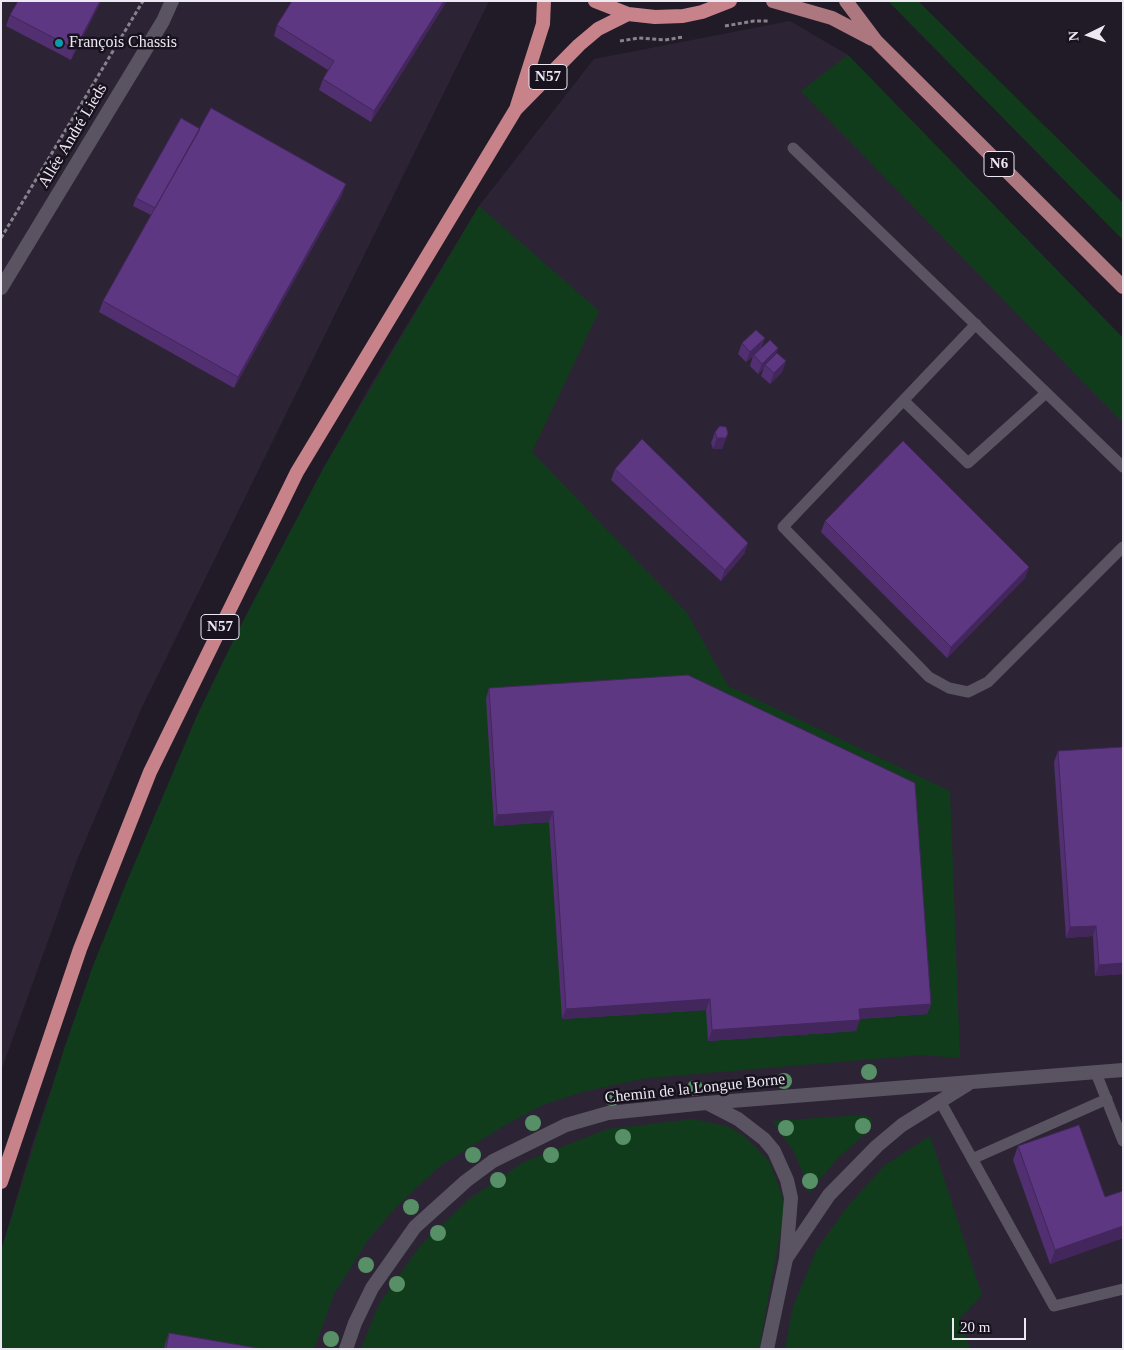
<!DOCTYPE html>
<meta charset="utf-8">
<style>
body{margin:0}
#map{position:relative;width:1124px;height:1350px;overflow:hidden;background:#211b27;font-family:"Times New Roman",serif}
canvas{display:block}
.frame{position:absolute;inset:0;border:2px solid #ede9f2;pointer-events:none}
.north{position:absolute;left:1064px;top:10px;width:50px;height:50px;-webkit-text-stroke:4px #17121e;paint-order:stroke;rotate:266deg;font-size:14px;font-weight:700;line-height:20px;text-align:center;color:#ede9f2}
.north::after{content:'';display:block;margin:auto;width:18px;height:22px;background:#ede9f2;clip-path:polygon(50% 0,100% 100%,50% 72%,0 100%)}
.scale{position:absolute;left:952px;top:1318px;width:74px;height:22px;box-sizing:border-box;border:2px solid #ede9f2;border-top:0;padding-left:6px;font-size:15px;line-height:18px;white-space:nowrap;color:#ede9f2;-webkit-text-stroke:4px #17121e;paint-order:stroke}
</style>
<div id="map">
<canvas width="1124" height="1350"></canvas>
<div class="frame"></div>
<div class="north">N</div>
<div class="scale">20 m</div>
</div>
<script>
const context = document.querySelector('canvas').getContext('2d');
context.lineJoin = 'round';
function fill(path, color) { context.fillStyle = color; context.fill(path, 'evenodd'); }
const poly = rows => new Path2D(rows.map(r => 'M' + r).join(''));
function strokePath(path, color, width, dash) { context.strokeStyle = color; context.lineWidth = width; context.lineCap = dash ? 'butt' : 'round'; context.setLineDash(dash || []); context.stroke(path); }
function write(font, color, halo, rows, align = 'center') {
  context.font = font + ' "Times New Roman",serif'; context.lineWidth = 5; context.setLineDash([]); context.textBaseline = 'middle'; context.strokeStyle = halo; context.fillStyle = color; for (const [text, x, y, turn = 0] of rows) {
    context.save(); context.translate(x, y); context.rotate((+turn || 0) * Math.PI / 180); context.textAlign = isNaN(turn) ? turn : align; if (halo) context.strokeText(text, 0, 0); context.fillText(text, 0, 0); context.restore();
  }
}
const built = poly([
 [1,1,489,1,141,709,77,860,1,1071],
 [790,21,848,55,1123,338,1123,1349,1,1349,1,1251,33,1142,93,966,196,718,238,631,323,469,373,381,479,206,594,59]
]);
const green = poly([
 [888,1,918,1,1123,203,1123,240],
 [848,55,1123,338,1123,423,801,91],
 [479,206,599,311,532,452,687,613,728,686,950,791,960,1058,922,1055,647,1078,582,1092,543,1105,505,1125,440,1166,395,1208,368,1240,334,1294,314,1349,1,1349,1,1251,5,1238,64,1049,93,966,125,886,196,718,238,631,323,469],
 [863,1115,873,1119,865,1134,836,1160,808,1194,804,1175,793,1150,772,1121],
 [694,1119,727,1126,744,1136,769,1161,782,1195,784,1213,759,1349,361,1349,379,1304,420,1246,469,1199,524,1162,607,1129],
 [930,1136,982,1295,960,1318,970,1349,785,1349,793,1307,817,1249,848,1206,885,1165]
]);
const path = poly([
 [725,26,754,21,769,21],
 [620,41,639,38,665,40,683,37],
 [1,238,143,1]
]);
const service = poly([
 [793,148,1123,467],
 [976,324,783,527,929,677,949,688,968,692,988,682,1123,547],
 [904,401,968,463,1046,393],
 [1096,1073,1123,1141],
 [940,1101,1054,1306,1123,1289],
 [972,1159,1107,1099]
]);
const minor = poly([
 [707,1103,738,1119,764,1139,774,1151,787,1180,791,1198,786,1259,767,1349],
 [787,1257,829,1195,877,1146,902,1125,968,1084],
 [346,1349,355,1323,372,1288,415,1227,466,1181,493,1161,566,1125,608,1113,706,1103,1123,1070]
]);
const tertiary = poly([
 [1,288,163,21,172,1]
]);
const primary = poly([
 [773,1,832,18,872,39],
 [846,1,876,41,1123,287]
]);
const trunk = poly([
 [595,1,628,14,655,17,683,16,702,12,730,1],
 [517,106,543,24,544,1],
 [1,1182,80,949,150,772,297,472,516,109,579,45,598,29,628,14]
]);
const trees = [
 [869,1072],
 [784,1081],
 [695,1088],
 [612,1098],
 [533,1123],
 [863,1126],
 [786,1128],
 [623,1137],
 [473,1155],
 [551,1155],
 [498,1180],
 [810,1181],
 [411,1207],
 [438,1233],
 [366,1265],
 [397,1284],
 [331,1339]
];
const wall = poly([
 [18,1,101,1,71,60,6,26,10,15],
 [292,1,447,1,371,122,319,90,323,79,328,70,274,36,277,25],
 [200,129,342,195,234,388,99,312,103,301,151,215,133,206,136,198],
 [742,343,762,347,778,348,776,353,786,361,782,372,770,384,761,376,764,368,758,374,750,366,753,356,746,362,738,354],
 [715,432,728,433,722,449,713,449,711,443],
 [615,469,748,543,744,554,721,581,611,480],
 [825,521,1029,567,1025,578,947,658,821,532],
 [489,688,931,1004,927,1014,859,1019,856,1031,708,1041,706,1010,562,1019,549,822,494,826,486,699],
 [1058,751,1123,974,1095,976,1093,936,1066,938,1054,762],
 [1018,1146,1105,1197,1123,1191,1123,1238,1050,1264,1013,1160],
 [169,1333,263,1349,164,1349,165,1344]
]);
const shadedWall = poly([
 [100,1,101,1,71,60,75,49],
 [444,1,447,1,371,122,374,111],
 [346,184,342,195,234,388,238,377],
 [765,338,761,349,746,362,750,352],
 [778,348,774,358,765,365,764,368,758,374,762,364],
 [786,361,782,372,770,384,774,373],
 [728,433,722,449,713,449,717,438],
 [748,543,744,554,721,581,725,570],
 [1029,567,1025,578,947,658,951,647],
 [553,811,549,822,494,826,497,815],
 [1096,926,1093,936,1066,938,1070,927],
 [1123,963,1123,974,1095,976,1099,965],
 [710,999,706,1010,562,1019,566,1009],
 [931,1004,927,1014,855,1019,859,1009],
 [860,1020,856,1031,708,1041,712,1030],
 [1123,1226,1123,1238,1050,1264,1055,1250]
]);
const building = poly([
 [18,1,100,1,75,49,10,15,18,1],
 [292,1,444,1,374,111,323,79,334,61,277,25,292,1],
 [211,108,346,184,238,377,103,301,211,108],
 [181,118,200,129,155,208,136,198,181,118],
 [756,330,765,338,750,352,742,343,756,330],
 [770,340,778,348,762,364,754,355,770,340],
 [777,353,786,361,774,373,765,365,777,353],
 [720,426,726,427,728,433,726,438,717,438,715,432,720,426],
 [642,439,748,543,725,570,615,469,642,439],
 [903,441,1029,567,951,647,825,521,903,441],
 [688,675,915,783,931,1004,859,1009,860,1020,712,1030,710,999,566,1009,553,811,497,815,489,688,688,675],
 [1123,747,1123,963,1099,965,1096,926,1070,927,1058,751,1123,747],
 [1079,1125,1105,1197,1123,1191,1123,1226,1055,1250,1018,1146,1079,1125],
 [169,1333,263,1349,166,1349,169,1333]
]);
const markers = [
 [59,43,5,"#0f9aa8"]
];
const shields = [
 [548,77,38],
 [999,164,30],
 [220,627,38]
];
const shieldNames = [
 ["N57",548,77],
 ["N6",999,164],
 ["N57",220,627]
];
const poiNames = [
 ["François Chassis",69,43]
];
const streetNames = [
 ["Allée André Lieds",73,136,-59],
 ["Chemin de la Longue Borne",695,1089,-6]
];
fill(built, '#2c2435');
fill(green, '#113c1c');
strokePath(path, '#87828c', 3, [4, 2.5]);
strokePath(service, '#5a5462', 11);
strokePath(minor, '#5a5462', 14);
strokePath(tertiary, '#5a5462', 14);
strokePath(primary, '#ac777f', 14);
strokePath(trunk, '#c78389', 14);
context.fillStyle = '#579067';
for (const [x, y] of trees) { context.beginPath(); context.arc(x, y, 8, 0, 2 * Math.PI); context.fill(); }
fill(wall, '#512f71');
fill(shadedWall, '#42265c');
fill(building, '#5e3783');
strokePath(building, '#42265c', 1);
for (const [x, y, r, color] of markers) { const dot = new Path2D(); dot.arc(x, y, r, 0, 2 * Math.PI); context.fillStyle = color; context.fill(dot); strokePath(dot, '#17121e', 2); }
for (const [x, y, w] of shields) { const box = new Path2D(); box.roundRect(x - w / 2, y - 12.5, w, 25, 4); context.fillStyle = '#17121e'; context.fill(box); strokePath(box, '#ede9f2', 1); }
write('bold 15px', '#ede9f2', null, shieldNames);
write('16px', '#ede9f2', '#17121e', poiNames, 'left');
write('16px', '#ede9f2', '#17121e', streetNames);
</script>
